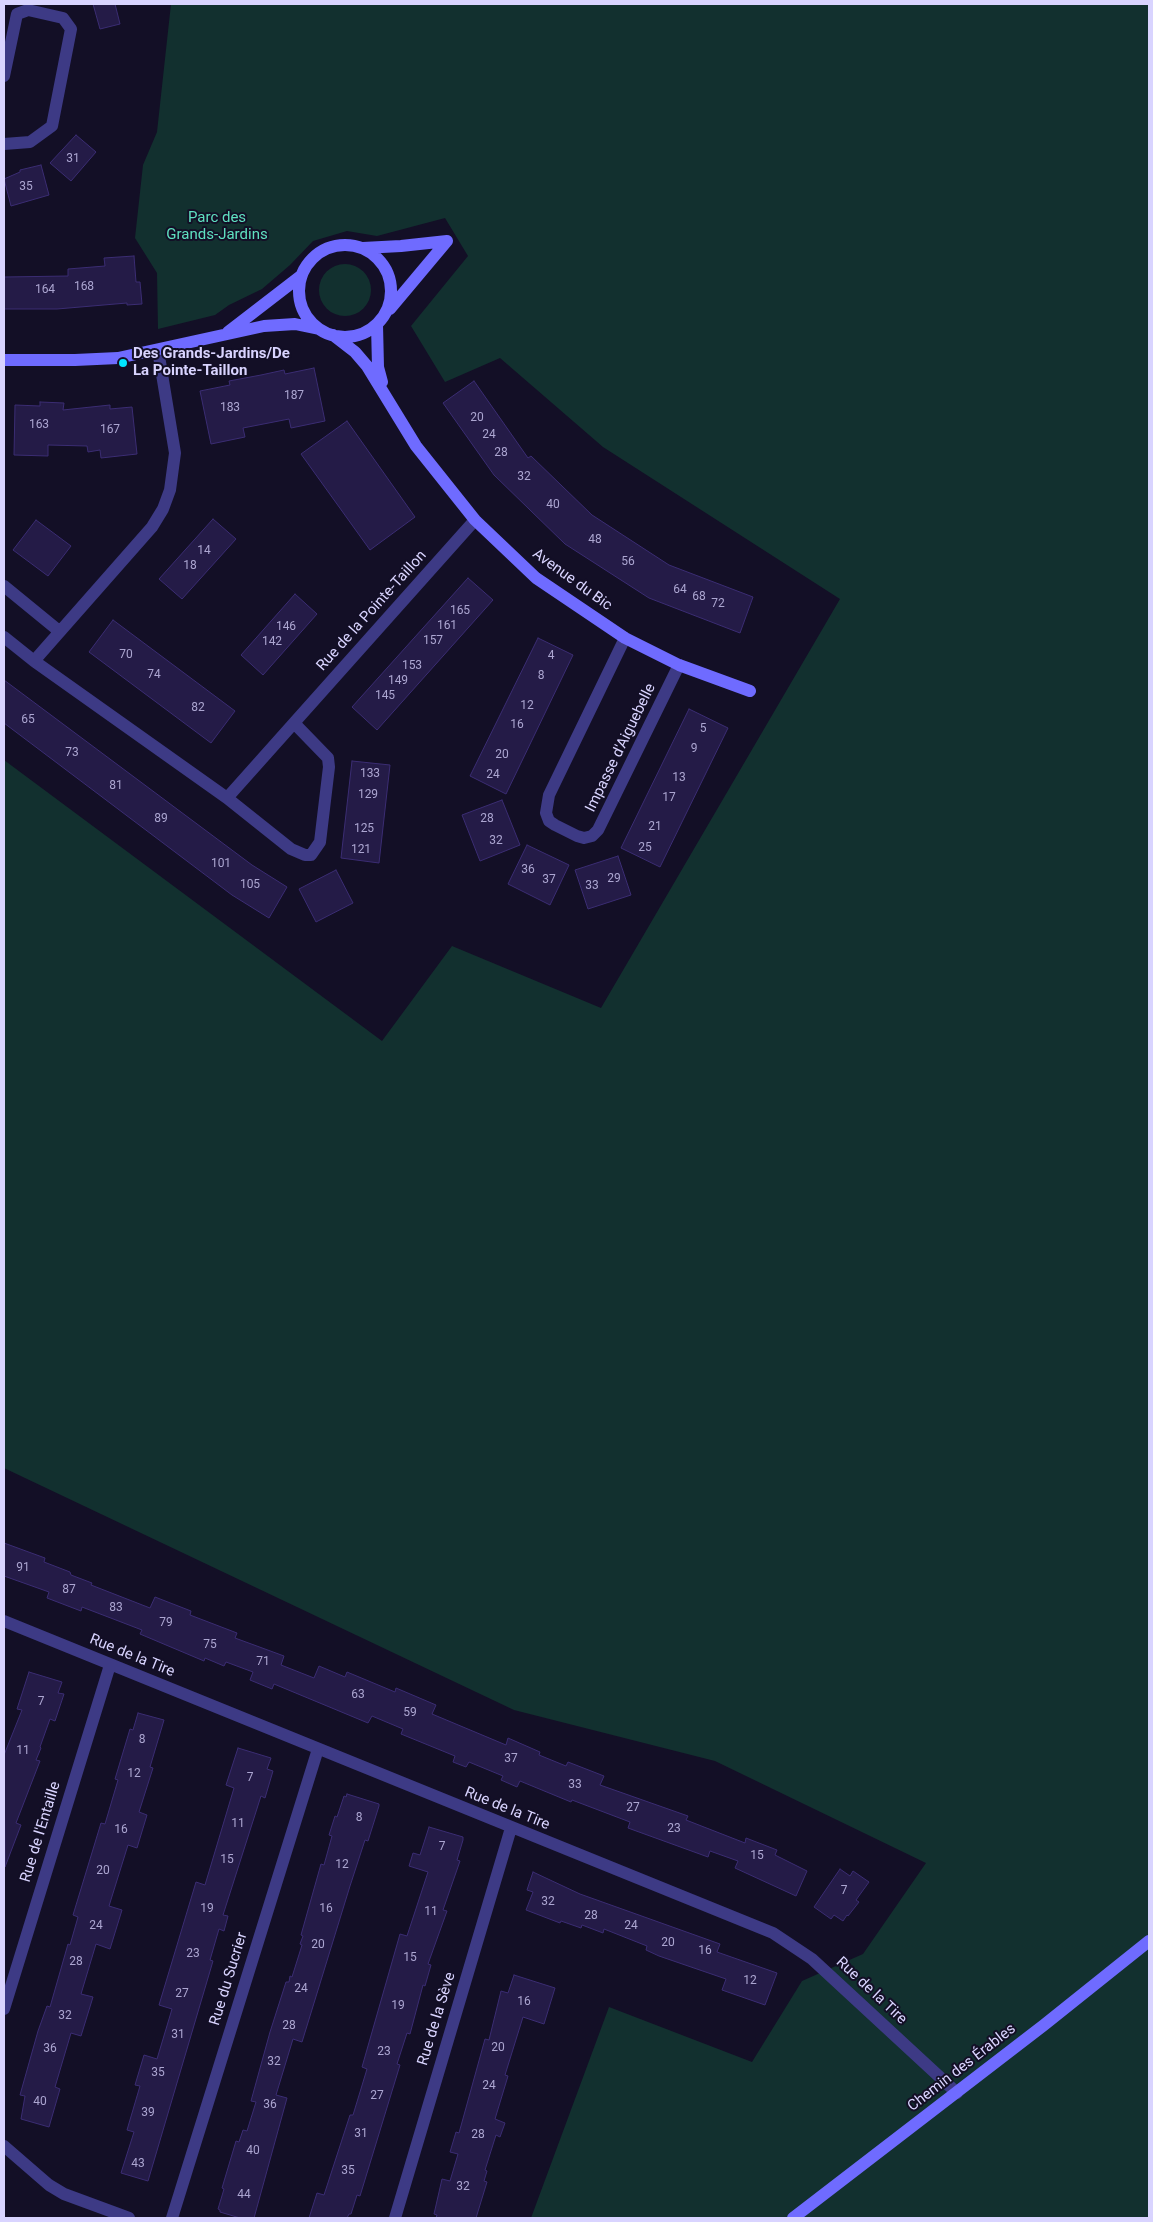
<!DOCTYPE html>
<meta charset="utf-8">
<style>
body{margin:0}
#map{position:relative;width:1153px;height:2222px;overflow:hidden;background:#130f26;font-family:Roboto,sans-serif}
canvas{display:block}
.frame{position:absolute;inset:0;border:5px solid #d9d4ff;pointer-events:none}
</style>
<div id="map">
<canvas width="1153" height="2222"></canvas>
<div class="frame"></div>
</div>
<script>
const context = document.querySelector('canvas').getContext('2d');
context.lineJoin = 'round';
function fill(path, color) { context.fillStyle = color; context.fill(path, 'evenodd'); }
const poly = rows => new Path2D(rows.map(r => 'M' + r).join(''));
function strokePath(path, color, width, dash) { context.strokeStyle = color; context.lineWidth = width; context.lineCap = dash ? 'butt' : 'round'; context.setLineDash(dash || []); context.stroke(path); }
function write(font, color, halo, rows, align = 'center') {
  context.font = font + ' Roboto,sans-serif'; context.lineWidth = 4; context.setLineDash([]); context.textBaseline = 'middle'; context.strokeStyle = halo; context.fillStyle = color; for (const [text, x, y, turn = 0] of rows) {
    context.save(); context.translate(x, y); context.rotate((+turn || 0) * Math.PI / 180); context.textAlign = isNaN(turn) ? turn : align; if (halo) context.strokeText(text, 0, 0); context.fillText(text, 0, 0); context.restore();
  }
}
const green = poly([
 [171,4,1149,4,1149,2218,531,2218,609,2007,752,2062,802,1981,863,1954,926,1863,715,1761,514,1710,4,1468,4,760,382,1041,452,946,601,1008,840,599,603,447,500,358,445,382,411,326,468,256,445,218,377,236,347,231,313,241,290,265,262,289,229,305,215,315,158,329,157,273,135,238,143,165,157,132],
 '319 290a26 26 0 1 1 52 0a26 26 0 1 1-52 0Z'
]);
const building = poly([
 [93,4,115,4,120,24,100,29,93,4],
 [76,135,96,152,71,181,50,163,76,135],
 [41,165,49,195,11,206,4,179,20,172,20,170,41,165],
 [134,256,136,282,140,282,142,304,127,305,127,303,57,309,4,309,4,277,68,276,68,269,105,266,104,258,134,256],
 [314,368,325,421,291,428,289,419,243,428,245,437,211,444,200,391,230,385,229,381,261,375,284,370,285,374,314,368],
 [474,381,528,458,531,456,592,515,669,565,753,597,740,633,649,598,565,544,494,475,443,403,474,381],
 [40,402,64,403,63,410,110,405,110,409,132,407,137,454,101,458,100,450,88,452,87,446,48,445,48,456,14,455,15,405,40,406,40,402],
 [347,421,415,517,370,550,301,454,347,421],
 [213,519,236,539,182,599,159,579,213,519],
 [36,520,71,546,48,576,13,550,36,520],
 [468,578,493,600,377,730,352,707,468,578],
 [295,594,317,614,263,675,241,655,295,594],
 [113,620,235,711,211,743,89,652,113,620],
 [538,638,573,655,506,794,470,776,538,638],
 [4,680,252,865,287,887,269,918,232,895,4,723,4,680],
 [689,709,728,728,660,867,621,848,689,709],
 [352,761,390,765,379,863,341,858,352,761],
 [502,800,520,845,480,861,462,815,502,800],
 [527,845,569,865,550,905,508,884,527,845],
 [618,856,631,895,588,909,575,870,618,856],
 [336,870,353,903,316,922,299,889,336,870],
 [4,1543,45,1558,44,1562,70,1572,71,1575,92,1583,91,1585,150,1608,155,1597,191,1611,190,1615,237,1633,235,1638,284,1656,281,1665,314,1678,319,1666,345,1677,347,1672,395,1692,396,1688,436,1705,432,1714,506,1745,508,1738,540,1752,539,1755,566,1766,568,1762,604,1776,600,1785,688,1816,686,1820,745,1843,746,1838,777,1850,775,1855,807,1871,796,1896,735,1868,738,1861,710,1851,708,1857,628,1828,630,1822,572,1800,571,1802,520,1781,517,1787,501,1780,503,1776,469,1762,466,1767,453,1762,455,1756,401,1734,403,1729,372,1716,368,1723,274,1684,272,1689,250,1680,253,1672,226,1662,224,1666,205,1658,204,1661,140,1634,142,1630,82,1607,81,1611,47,1598,49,1592,4,1576,4,1543],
 [29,1672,62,1682,58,1693,64,1694,55,1721,50,1719,40,1747,41,1748,36,1760,40,1761,16,1823,21,1825,5,1867,4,1755,22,1710,17,1709,29,1672],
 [138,1713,164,1720,150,1767,153,1768,139,1812,147,1815,137,1848,128,1845,109,1906,122,1910,110,1949,96,1944,81,1994,93,1997,81,2036,71,2033,55,2087,60,2089,49,2127,21,2119,25,2096,20,2095,38,2031,47,2006,50,2007,68,1944,70,1945,78,1917,73,1915,101,1823,105,1824,118,1780,115,1779,130,1729,133,1730,138,1713],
 [238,1748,271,1758,267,1769,273,1771,265,1798,261,1796,223,1915,228,1916,224,1931,219,1929,210,1960,213,1961,148,2181,121,2173,134,2132,127,2130,140,2086,135,2085,144,2055,157,2059,172,2009,159,2005,196,1882,205,1885,234,1788,226,1785,238,1748],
 [347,1794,379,1804,379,1806,368,1841,365,1840,350,1886,302,2042,293,2039,276,2095,287,2098,254,2218,240,2218,220,2212,220,2210,218,2209,224,2189,222,2188,236,2141,239,2142,243,2130,247,2131,256,2102,251,2101,270,2032,286,1982,289,1982,290,1976,292,1977,302,1945,300,1944,303,1936,301,1935,321,1864,324,1865,332,1836,329,1835,335,1816,337,1817,344,1796,346,1797,347,1794],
 [429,1827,463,1837,463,1840,457,1860,460,1861,443,1910,447,1911,428,1964,431,1965,425,1986,423,1985,410,2034,407,2033,397,2064,400,2065,360,2196,357,2195,351,2214,349,2214,347,2218,309,2218,317,2193,324,2195,350,2115,353,2115,367,2069,362,2067,400,1934,407,1936,428,1872,409,1866,413,1853,420,1855,429,1827],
 [840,1869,850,1876,853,1871,869,1882,856,1900,859,1902,848,1916,847,1915,843,1921,834,1915,831,1919,814,1907,840,1869],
 [533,1872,580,1894,720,1944,717,1952,777,1973,765,2005,722,1990,726,1979,659,1956,646,1950,647,1946,604,1929,603,1933,582,1925,581,1928,561,1921,560,1923,526,1910,533,1892,527,1890,533,1872],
 [514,1975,555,1988,544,2024,523,2017,505,2075,508,2076,495,2119,505,2123,500,2137,496,2135,485,2170,487,2171,484,2181,487,2182,476,2218,436,2218,437,2215,434,2214,442,2179,450,2181,458,2154,450,2152,456,2132,459,2133,485,2039,489,2040,501,1991,508,1993,514,1975]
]);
const street = poly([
 [4,76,17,14,28,10,63,18,71,29,52,126,30,142,4,144],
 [4,586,59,631],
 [4,637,34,661,227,798,291,849,305,855,311,855,320,842,329,767,328,758,294,723],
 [625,638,549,795,546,813,549,821,555,825,577,836,584,838,592,836,598,830,679,665],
 [34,661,152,527,163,509,170,490,175,453,158,350],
 [227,798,475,520],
 [4,1621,773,1933,812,1959,957,2093],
 [4,2009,110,1665],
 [4,2146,49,2185,64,2194,129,2218],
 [172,2218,318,1749],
 [395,2218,511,1828]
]);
const secondary = poly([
 '299 291a46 46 0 1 1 92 0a46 46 0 1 1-92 0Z',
 [363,248,401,246,447,241],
 [390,309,447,241],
 [377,325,378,367,382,382],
 [228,332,302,275],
 [333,335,355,352,367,366,416,446,475,520,536,578,625,638,679,665,750,691],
 [4,360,75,360,118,358,264,326,295,324,319,329],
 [793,2218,1044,2025,1149,1941]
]);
const markers = [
 [123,363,5,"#00e5ff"]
];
const numberNames = [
 ["31",73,159],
 ["35",26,187],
 ["168",84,287],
 ["164",45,290],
 ["187",294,396],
 ["183",230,408],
 ["20",477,418],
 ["163",39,425],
 ["167",110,430],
 ["24",489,435],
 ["28",501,453],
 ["32",524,477],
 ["40",553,505],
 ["48",595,540],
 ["14",204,551],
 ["56",628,562],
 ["18",190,566],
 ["64",680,590],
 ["68",699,597],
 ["72",718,604],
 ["165",460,611],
 ["161",447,626],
 ["146",286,627],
 ["157",433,641],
 ["142",272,642],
 ["70",126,655],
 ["4",551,656],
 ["153",412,666],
 ["74",154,675],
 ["8",541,676],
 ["149",398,681],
 ["145",385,696],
 ["12",527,706],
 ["82",198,708],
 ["65",28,720],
 ["16",517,725],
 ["5",703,729],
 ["9",694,749],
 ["73",72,753],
 ["20",502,755],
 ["133",370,774],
 ["24",493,775],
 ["13",679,778],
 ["81",116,786],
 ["129",368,795],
 ["17",669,798],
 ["89",161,819],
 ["28",487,819],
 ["21",655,827],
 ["125",364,829],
 ["32",496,841],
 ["25",645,848],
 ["121",361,850],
 ["101",221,864],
 ["36",528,870],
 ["29",614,879],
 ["37",549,880],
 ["105",250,885],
 ["33",592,886],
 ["91",23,1568],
 ["87",69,1590],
 ["83",116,1608],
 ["79",166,1623],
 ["75",210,1645],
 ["71",263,1662],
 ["63",358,1695],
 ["7",41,1702],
 ["59",410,1713],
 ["8",142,1740],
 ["11",23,1751],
 ["37",511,1759],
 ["12",134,1774],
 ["7",250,1778],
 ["33",575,1785],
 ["27",633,1808],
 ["8",359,1818],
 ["11",238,1824],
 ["23",674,1829],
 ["16",121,1830],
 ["7",442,1847],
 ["15",757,1856],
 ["15",227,1860],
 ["12",342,1865],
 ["20",103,1871],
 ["7",844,1891],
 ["32",548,1902],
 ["19",207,1909],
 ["16",326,1909],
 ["11",431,1912],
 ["28",591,1916],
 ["24",96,1926],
 ["24",631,1926],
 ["20",668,1943],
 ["20",318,1945],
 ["16",705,1951],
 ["23",193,1954],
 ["15",410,1958],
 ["28",76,1962],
 ["12",750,1981],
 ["24",301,1989],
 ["27",182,1994],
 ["16",524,2002],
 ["19",398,2006],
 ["32",65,2016],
 ["28",289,2026],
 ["31",178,2035],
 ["20",498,2048],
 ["36",50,2049],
 ["23",384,2052],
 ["32",274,2062],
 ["35",158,2073],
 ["24",489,2086],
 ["27",377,2096],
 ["40",40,2102],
 ["36",270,2105],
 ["39",148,2113],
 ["31",361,2134],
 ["28",478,2135],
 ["40",253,2151],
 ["43",138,2164],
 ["35",348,2171],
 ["32",463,2187],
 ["44",244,2195]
];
const parkNames = [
 ["Parc des",217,218],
 ["Grands-Jardins",217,235]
];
const poiNames = [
 ["Des Grands-Jardins/De",133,354],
 ["La Pointe-Taillon",133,371]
];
const streetNames = [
 ["Avenue du Bic",572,580,36],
 ["Rue de la Pointe-Taillon",372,611,-48],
 ["Impasse d'Aiguebelle",621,748,-64],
 ["Rue de la Tire",132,1656,22],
 ["Rue de la Tire",507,1809,22],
 ["Rue de l'Entaille",41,1832,-73],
 ["Rue du Sucrier",229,1979,-73],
 ["Rue de la Tire",871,1991,43],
 ["Rue de la Sève",437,2019,-73],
 ["Chemin des Érables",962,2068,-38]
];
fill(green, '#12302f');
fill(building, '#241b47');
strokePath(building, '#3b2d73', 1);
strokePath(street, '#3d3a85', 12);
strokePath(secondary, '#6f6bff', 12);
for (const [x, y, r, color] of markers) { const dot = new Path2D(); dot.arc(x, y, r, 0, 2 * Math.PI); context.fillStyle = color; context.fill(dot); strokePath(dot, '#130f26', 2); }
write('12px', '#aca6d1', null, numberNames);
write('15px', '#5fe0c0', '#130f26', parkNames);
write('bold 15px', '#d9d4ff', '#130f26', poiNames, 'left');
write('15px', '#d9d4ff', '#130f26', streetNames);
</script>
